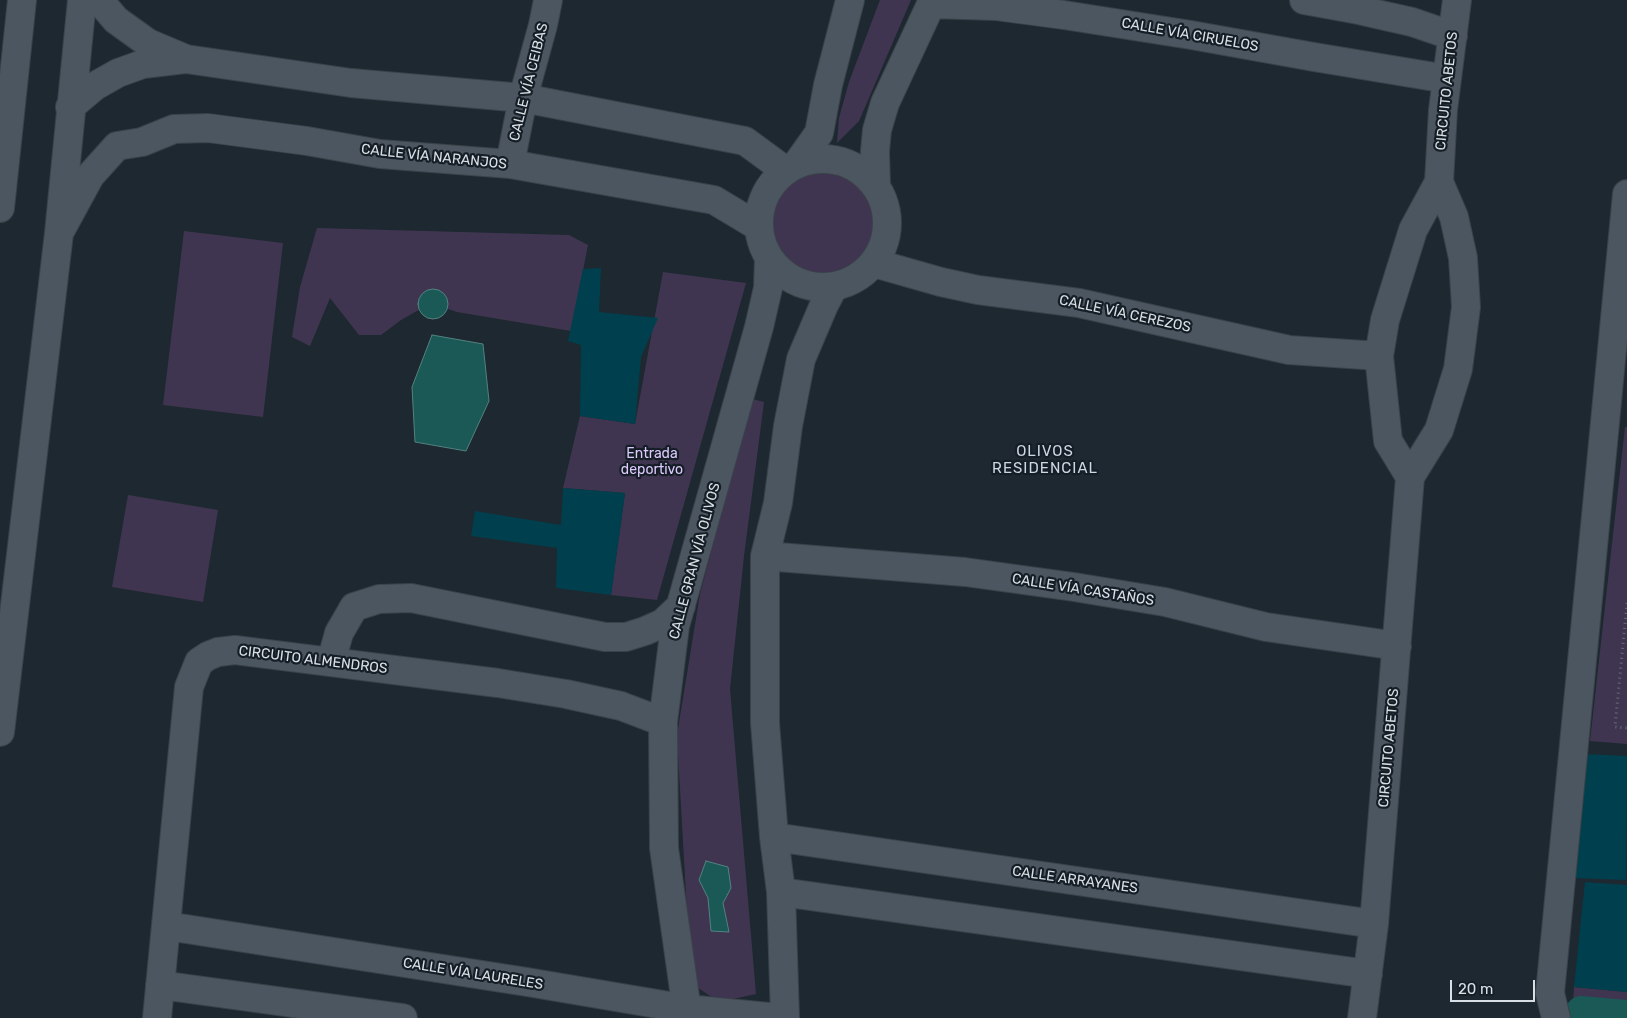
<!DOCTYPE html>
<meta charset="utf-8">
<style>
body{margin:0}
#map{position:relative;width:1627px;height:1018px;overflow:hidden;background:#1e2830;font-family:Rubik,sans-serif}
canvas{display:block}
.scale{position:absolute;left:1450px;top:980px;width:85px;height:22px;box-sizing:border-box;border:2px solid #d9e0e5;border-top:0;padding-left:6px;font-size:15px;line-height:18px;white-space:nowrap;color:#d9e0e5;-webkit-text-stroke:4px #151e26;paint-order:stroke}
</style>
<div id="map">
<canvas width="1627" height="1018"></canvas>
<div class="scale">20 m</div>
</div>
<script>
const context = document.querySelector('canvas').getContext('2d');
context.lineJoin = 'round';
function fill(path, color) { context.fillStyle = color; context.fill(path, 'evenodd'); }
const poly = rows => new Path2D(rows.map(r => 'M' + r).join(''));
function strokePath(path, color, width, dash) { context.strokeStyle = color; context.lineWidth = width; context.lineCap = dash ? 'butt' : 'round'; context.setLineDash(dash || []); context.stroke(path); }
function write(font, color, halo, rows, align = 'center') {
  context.font = font + ' Rubik,sans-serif'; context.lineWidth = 4.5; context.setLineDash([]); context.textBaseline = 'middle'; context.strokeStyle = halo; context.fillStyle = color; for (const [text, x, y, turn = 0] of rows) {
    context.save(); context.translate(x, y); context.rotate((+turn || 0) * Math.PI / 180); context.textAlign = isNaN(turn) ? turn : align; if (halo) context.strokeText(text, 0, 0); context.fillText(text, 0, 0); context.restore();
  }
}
const green = poly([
 [880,0,911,0,859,121,837,143,839,118,849,82],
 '769 220a54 54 0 1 1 108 0a54 54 0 1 1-108 0Z',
 [317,228,569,235,588,245,571,331,457,312,431,303,401,320,381,335,359,335,330,298,310,346,292,337,300,287],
 [184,231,283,243,263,417,163,405],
 [663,272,746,283,657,600,611,595,625,493,563,488,580,416,635,424],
 [752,399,764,402,744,556,730,689,756,994,719,1002,691,983,677,735,700,594],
 [1625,427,1627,427,1627,744,1590,741],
 [128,495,218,510,203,602,112,587],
 [1574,987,1627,992,1627,1008,1573,1004]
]);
const water = poly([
 '418 304a15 15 0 1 1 30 0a15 15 0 1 1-30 0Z',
 [432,335,483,344,489,401,466,451,415,442,412,387,432,335],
 [706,861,728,867,731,888,723,903,729,932,711,931,708,898,699,880,706,861]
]);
const canal = poly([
 [1581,1011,1627,1015]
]);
const building = poly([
 [601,268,599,312,658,318,641,357,635,424,580,416,581,345,568,341,583,269],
 [563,488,625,493,611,595,556,588,557,548,471,536,475,511,561,525],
 [1584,754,1627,756,1626,880,1573,878],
 [1585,882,1627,885,1627,992,1574,987]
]);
const path = poly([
 [1627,603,1615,727,1627,728]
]);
const minor = poly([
 [99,0,116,20,148,43,186,59,351,83,523,98,745,141,786,171],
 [1304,0,1359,10,1412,22,1453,36],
 [931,4,996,6,1064,15,1191,35,1314,57,1447,79],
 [70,107,95,86,118,73,143,64,185,59],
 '759 223a64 64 0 1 1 128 0a64 64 0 1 1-128 0Z',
 [510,164,523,98,543,25,548,0],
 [797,164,819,133,828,85,850,0],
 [876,186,875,151,877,130,885,103,933,0],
 [0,208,22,0],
 [59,233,90,176,117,146,142,142,174,129,208,128,307,141,380,154,510,164,714,200,759,227],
 [874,263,941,282,978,290,1079,303,1289,350,1379,356],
 [1410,477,1388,441,1379,356,1385,320,1413,230,1439,182],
 [765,556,965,572,1074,587,1165,602,1266,627,1397,646],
 [331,662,339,633,354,607,379,599,411,598,605,637,626,637,645,631,663,623,681,606],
 [0,732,59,233,82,0],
 [774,837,1374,924],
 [781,892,1368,974],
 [167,926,527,982,687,1009,779,1018],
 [160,985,403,1018],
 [157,1018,189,687,199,662,208,656,218,652,235,650,498,683,566,694,621,706,663,722],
 [688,1018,664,848,663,722,675,626,759,327,768,288,769,258],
 [785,1018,781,892,774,837,765,723,765,556,778,503,788,426,801,359,824,305,834,286],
 [1362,1018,1374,924,1410,477,1439,430,1458,369,1466,307,1463,258,1454,217,1439,182,1443,110,1457,0],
 [1556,1018,1550,993,1627,194]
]);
const streetNames = [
 ["CALLE VÍA CIRUELOS",1190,35,10],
 ["CALLE VÍA CEIBAS",529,82,-76],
 ["CIRCUITO ABETOS",1447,91,-84],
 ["CALLE VÍA NARANJOS",434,157,6],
 ["CALLE VÍA CEREZOS",1125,314,12],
 ["CALLE GRAN VÍA OLIVOS",695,561,-75],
 ["CALLE VÍA CASTAÑOS",1083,590,9],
 ["CIRCUITO ALMENDROS",313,660,7],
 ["CIRCUITO ABETOS",1389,748,-85],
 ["CALLE ARRAYANES",1075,880,8],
 ["CALLE VÍA LAURELES",473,974,9]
];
const parkNames = [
 ["Entrada",652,454],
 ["deportivo",652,470]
];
const neighbourhoodNames = [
 ["OLIVOS",1045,452],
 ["RESIDENCIAL",1045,469]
];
fill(green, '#403551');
fill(water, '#1a5956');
strokePath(water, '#538281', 1);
strokePath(canal, '#1a5956', 30);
fill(building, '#00404e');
strokePath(minor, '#3a4249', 30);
strokePath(path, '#646d74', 3, [1, 4]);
strokePath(minor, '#4c5660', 28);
write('14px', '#d9e0e5', '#151e26', streetNames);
write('14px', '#ddc9fd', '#151e26', parkNames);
context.letterSpacing = '1px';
write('15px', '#cbd7e3', '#151e26', neighbourhoodNames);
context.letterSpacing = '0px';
</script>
